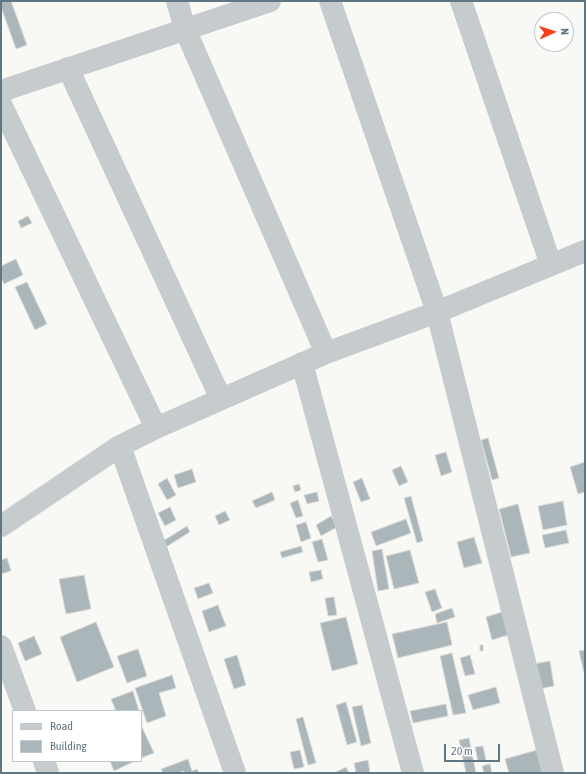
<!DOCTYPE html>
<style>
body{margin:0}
#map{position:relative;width:586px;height:774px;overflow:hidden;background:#f8f8f5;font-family:"Asap Condensed",sans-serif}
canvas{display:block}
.frame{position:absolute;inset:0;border:2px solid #607683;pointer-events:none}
.legend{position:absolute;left:12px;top:710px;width:130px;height:52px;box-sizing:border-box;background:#fff;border:1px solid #bfc8cd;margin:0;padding:5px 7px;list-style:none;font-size:12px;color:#607683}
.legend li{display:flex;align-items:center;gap:8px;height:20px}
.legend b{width:20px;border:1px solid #bfc8cd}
.north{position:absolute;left:534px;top:12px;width:40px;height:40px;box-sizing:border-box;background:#fff;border:1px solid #bfc8cd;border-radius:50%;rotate:87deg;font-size:11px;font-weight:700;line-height:16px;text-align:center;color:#607683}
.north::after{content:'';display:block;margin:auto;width:14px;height:18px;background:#f3401a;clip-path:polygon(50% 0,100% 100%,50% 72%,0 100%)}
.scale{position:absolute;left:444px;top:744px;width:56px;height:18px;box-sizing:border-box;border:2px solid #607683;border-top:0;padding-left:5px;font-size:12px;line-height:14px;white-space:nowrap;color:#607683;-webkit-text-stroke:3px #fff;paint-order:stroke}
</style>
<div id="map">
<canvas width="586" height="774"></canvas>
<div class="frame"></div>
<ul class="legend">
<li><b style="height:5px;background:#c6cbce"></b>Road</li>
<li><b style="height:11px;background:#abb6bb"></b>Building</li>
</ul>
<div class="north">N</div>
<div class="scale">20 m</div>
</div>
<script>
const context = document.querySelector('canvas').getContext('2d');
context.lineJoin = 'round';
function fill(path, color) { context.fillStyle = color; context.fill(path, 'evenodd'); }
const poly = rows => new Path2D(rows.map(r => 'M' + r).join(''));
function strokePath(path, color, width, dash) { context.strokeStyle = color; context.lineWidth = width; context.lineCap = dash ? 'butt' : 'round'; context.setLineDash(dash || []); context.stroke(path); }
const building = poly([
 [1,1,11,1,27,45,16,49,1,7,1,1],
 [28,216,32,223,21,228,18,221,28,216],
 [16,259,23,275,4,284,1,277,1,266,16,259],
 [27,282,47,324,35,330,15,287,27,282],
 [488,438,499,478,492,480,481,440,488,438],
 [446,452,452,472,441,476,435,455,446,452],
 [585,462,585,492,578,494,570,467,585,462],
 [401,466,408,482,399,486,392,470,401,466],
 [192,469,196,482,178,488,174,475,192,469],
 [167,478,176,495,167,500,158,484,167,478],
 [362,478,370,499,361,502,353,482,362,478],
 [299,484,301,490,295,492,293,486,299,484],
 [272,492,275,500,256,508,252,501,272,492],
 [317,492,319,501,307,504,304,495,317,492],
 [411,496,423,541,417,543,404,498,411,496],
 [298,500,303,516,296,518,290,503,298,500],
 [563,501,567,525,543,530,538,506,563,501],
 [518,504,530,553,511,557,499,509,518,504],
 [170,507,176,520,165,526,158,513,170,507],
 [225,511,230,520,219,525,215,516,225,511],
 [331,516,337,527,321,536,316,525,331,516],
 [406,519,411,533,376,546,371,532,406,519],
 [306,522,311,538,301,542,296,525,306,522],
 [187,526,190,532,166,547,163,541,187,526],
 [566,530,569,543,545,548,542,535,566,530],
 [474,537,482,563,464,568,457,542,474,537],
 [322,539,328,560,318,562,312,542,322,539],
 [301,546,303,552,282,558,280,552,301,546],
 [382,549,389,589,378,591,372,551,382,549],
 [410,550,419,583,394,589,386,556,410,550],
 [7,558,11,571,1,574,1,560,7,558],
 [321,570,323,579,311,582,309,572,321,570],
 [84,575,91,609,66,614,59,579,84,575],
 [209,583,213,593,198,599,194,588,209,583],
 [435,589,442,608,432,612,425,592,435,589],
 [334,597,337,615,328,616,325,598,334,597],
 [218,605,226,626,209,632,202,611,218,605],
 [452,608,455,617,437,623,435,614,452,608],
 [502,612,508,635,492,640,486,617,502,612],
 [346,617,358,664,332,671,320,623,346,617],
 [96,622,114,667,77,682,60,637,96,622],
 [447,622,452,645,398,658,392,634,447,622],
 [34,636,42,654,25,661,18,643,34,636],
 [480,645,483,645,483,651,480,651,480,645],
 [138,649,147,676,127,683,117,656,138,649],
 [585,650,585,677,579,651,585,650],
 [452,653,466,713,453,715,440,656,452,653],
 [237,655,246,685,234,689,224,659,237,655],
 [470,655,475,674,465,676,460,658,470,655],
 [550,661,554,686,538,689,533,664,550,661],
 [172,675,176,688,159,693,166,716,147,723,135,688,172,675],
 [496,687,500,703,473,710,468,695,496,687],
 [133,691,139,711,116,711,111,699,133,691],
 [346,702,357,742,347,745,336,705,346,702],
 [446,704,448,716,413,723,410,711,446,704],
 [362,705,371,743,361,746,352,707,362,705],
 [303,717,316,763,308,765,296,719,303,717],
 [141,725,154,753,141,758,141,725],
 [469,738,476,773,466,773,459,740,469,738],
 [483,746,486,760,478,762,475,747,483,746],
 [300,750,304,767,294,769,290,752,300,750],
 [537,750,543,773,509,773,505,759,537,750],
 [188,759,192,771,197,769,199,773,184,773,184,771,178,773,163,773,161,769,188,759],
 [368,760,370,773,356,773,354,763,368,760],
 [110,761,135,761,114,771,110,761],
 [490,764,492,773,484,773,482,766,490,764],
 [346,767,349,773,334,773,346,767]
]);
const minor = poly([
 [177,1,185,29,326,353],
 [330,1,437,312,553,773],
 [461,1,551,265],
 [68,68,221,399],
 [1,91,270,1],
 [1,104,156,428],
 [302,363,413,773],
 [120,446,235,773],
 [1,526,120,446,156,428,326,353,437,312,585,251],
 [1,646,25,711],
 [44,761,48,773]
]);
fill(building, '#abb6bb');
strokePath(building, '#dadad7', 1);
strokePath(minor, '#c6cbce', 22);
</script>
